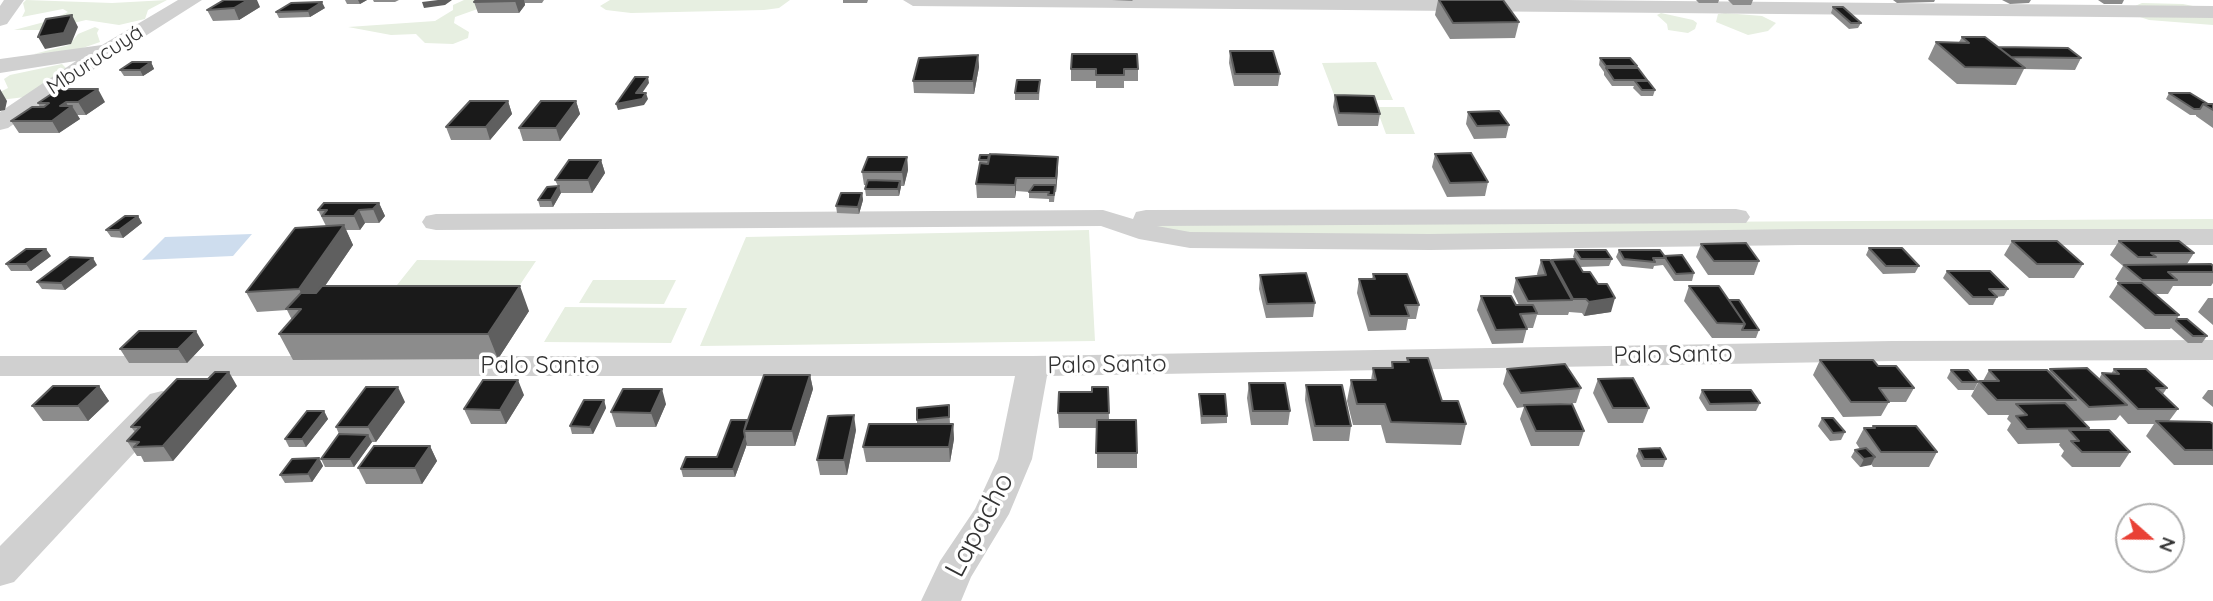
<!DOCTYPE html>
<meta charset="utf-8">
<style>
body{margin:0}
#map{position:relative;width:2213px;height:601px;overflow:hidden;background:#fff;font-family:Quicksand,sans-serif}
canvas{display:block}
.north{position:absolute;left:2115px;top:503px;width:70px;height:70px;box-sizing:border-box;background:#fff;border:2px solid #adadad;border-radius:50%;rotate:111deg;font-size:19px;font-weight:700;line-height:28px;text-align:center;color:#333}
.north::after{content:'';display:block;margin:auto;width:24px;height:32px;background:#e94136;clip-path:polygon(50% 0,100% 100%,50% 72%,0 100%)}
</style>
<div id="map">
<canvas width="2213" height="601"></canvas>
<div class="north">N</div>
</div>
<script>
const context = document.querySelector('canvas').getContext('2d');
context.lineJoin = 'round';
function fill(path, color) { context.fillStyle = color; context.fill(path, 'evenodd'); }
const poly = rows => new Path2D(rows.map(r => 'M' + r).join(''));
function strokePath(path, color, width, dash) { context.strokeStyle = color; context.lineWidth = width; context.lineCap = dash ? 'butt' : 'round'; context.setLineDash(dash || []); context.stroke(path); }
function write(font, color, halo, rows, align = 'center') {
  context.font = font + ' Quicksand,sans-serif'; context.lineWidth = 7; context.setLineDash([]); context.textBaseline = 'middle'; context.strokeStyle = halo; context.fillStyle = color; for (const [text, x, y, turn = 0] of rows) {
    context.save(); context.translate(x, y); context.rotate((+turn || 0) * Math.PI / 180); context.textAlign = isNaN(turn) ? turn : align; if (halo) context.strokeText(text, 0, 0); context.fillText(text, 0, 0); context.restore();
  }
}
const green = poly([
 [26,0,112,3,167,0,148,10,145,19,119,25,86,20,44,30,14,30,52,20,68,12,63,9,22,17,25,11,23,3],
 [464,0,503,0,455,17,454,23,469,32,468,38,453,44,425,43,416,34,391,35,348,27,435,21,453,10,453,5],
 [610,0,790,0,779,8,764,10,631,13,606,10,600,6],
 [2142,3,2183,4,2213,10,2213,25,2149,20,2134,15,2135,6],
 [1661,13,1693,20,1697,23,1695,29,1688,33,1668,30,1667,24,1657,15],
 [1725,13,1762,16,1776,23,1768,31,1748,35,1716,22,1718,14],
 [95,27,99,29,97,33,100,42,77,50,34,54,69,45,78,34],
 [1376,62,1393,100,1336,100,1322,63],
 [62,64,68,70,25,97,0,100,0,92,8,88,4,79,10,75],
 [1376,107,1404,107,1415,134,1386,134],
 [2213,219,2213,231,1420,236,1203,236,1149,225],
 [1089,230,1095,341,700,346,746,237],
 [417,260,536,261,509,301,385,300],
 [593,280,676,280,664,304,579,303],
 [565,307,687,308,671,343,544,342]
]);
const water = poly([
 [252,234,233,256,142,260,165,237]
]);
const minor = poly([
 [4,0,24,0,7,24,0,26,0,6,4,0],
 [178,0,202,0,106,61,8,128,0,130,0,112,76,61,0,73,0,59,102,45,178,0],
 [903,0,1565,0,2213,6,2213,18,913,6,903,0],
 [1736,209,1746,211,1750,217,1746,223,1157,226,1190,232,1430,234,1800,229,2213,229,2213,245,1800,245,1430,250,1190,248,1139,239,1101,226,436,230,426,228,422,222,426,216,436,214,1103,210,1133,219,1136,212,1146,210,1736,209],
 [2213,340,2213,360,1892,361,1047,376,1032,459,1009,514,971,577,961,601,921,601,940,561,975,509,998,459,1015,376,0,376,0,356,1033,356,1892,341,2213,340],
 [162,391,174,394,179,402,174,410,14,582,0,586,0,546,150,394,162,391]
]);
const wall = poly([
 [345,0,367,0,360,4,347,4],
 [373,0,399,0,395,2,374,2],
 [476,0,544,0,542,3,525,3,525,5,519,13,478,13,474,2],
 [843,0,868,0,867,3,843,3],
 [1112,0,1133,0,1132,1],
 [1438,0,1503,0,1519,22,1515,38,1450,39,1435,15],
 [1696,0,1719,0,1718,3,1699,3],
 [1728,0,1753,0,1751,5,1733,5],
 [1893,0,1935,0,1934,2,1897,3],
 [2002,0,2031,0,2029,3,2010,4],
 [2098,0,2124,0,2122,4,2104,4],
 [260,7,239,20,213,21,207,10],
 [1833,7,1861,23,1858,28,1849,29,1831,13],
 [325,8,310,17,279,18,276,12],
 [1962,37,1998,47,2081,58,2075,70,2024,69,2016,85,1957,84,1928,59,1936,42,1959,42],
 [1230,51,1280,74,1278,86,1234,86,1229,63],
 [978,55,979,67,974,94,914,93,913,81],
 [1600,58,1637,66,1636,68,1655,90,1653,96,1641,96,1633,88,1634,86,1612,86,1604,75,1604,72,1599,65],
 [151,62,154,69,143,76,124,76,120,70],
 [1071,69,1138,69,1138,81,1124,81,1124,88,1096,88,1096,81,1071,81],
 [1040,80,1039,100,1015,100,1015,93],
 [2169,93,2208,104,2213,104,2213,128,2196,116,2196,115,2190,115,2166,99],
 [1335,95,1380,114,1378,126,1338,126,1333,107],
 [508,101,512,114,490,140,451,140,446,127],
 [576,101,580,114,560,141,523,141,519,128],
 [105,102,86,115,77,115,80,119,59,133,19,133,11,121,40,107,38,103],
 [1468,112,1509,125,1506,138,1474,139,1466,124],
 [1435,154,1488,182,1485,196,1447,197,1432,167],
 [980,155,1058,170,1056,192,1055,192,1054,202,1049,202,1049,199,1029,198,1029,192,1016,191,1015,198,977,198,976,184,980,167,979,160],
 [907,157,908,170,904,186,901,186,899,196,866,196,865,189,866,185,864,185,862,172],
 [601,160,605,173,592,193,561,193,553,207,540,207,538,200,558,186,555,180],
 [862,193,863,200,859,214,837,213,836,206],
 [379,203,385,216,379,223,365,223,360,230,346,230,353,245,325,286,529,311,498,359,293,360,279,334,292,320,287,310,257,312,246,292,326,226,318,210],
 [138,216,142,223,123,238,111,237,106,230],
 [2012,241,2083,264,2074,278,2029,278,2004,255],
 [2119,241,2194,253,2187,264,2213,266,2213,283,2211,286,2173,286,2168,294,2155,294,2179,315,2177,319,2207,336,2202,343,2188,343,2171,328,2170,329,2145,329,2109,297,2118,283,2120,283,2115,279,2123,266,2110,255],
 [1701,244,1759,261,1754,275,1708,275,1696,257],
 [1869,248,1919,266,1915,273,1883,274,1866,255],
 [1575,250,1612,259,1609,266,1580,267,1611,312,1584,316,1582,313,1569,312,1568,315,1537,315,1533,328,1527,328,1523,343,1492,344,1477,310,1481,296,1516,305,1519,305,1513,292,1516,278,1538,276,1537,274,1541,260,1551,262,1552,260,1575,259,1573,257],
 [1619,250,1664,256,1694,273,1692,281,1674,281,1663,265,1654,266,1653,269,1622,266,1616,257],
 [51,256,31,271,11,271,6,264],
 [97,265,65,290,42,289,37,282],
 [1947,271,2008,289,2004,296,1996,297,1997,297,1993,305,1969,305,1943,278],
 [1373,274,1419,305,1416,319,1408,319,1406,330,1368,331,1357,293,1359,279,1372,279],
 [1260,275,1315,303,1313,317,1266,318,1259,289],
 [1689,286,1729,300,1759,330,1756,338,1712,338,1684,301],
 [2208,298,2213,298,2213,325,2198,312],
 [204,345,187,363,129,363,120,349],
 [1407,358,1442,401,1466,424,1461,445,1386,443,1381,425,1353,425,1347,401,1351,380,1371,380,1373,368,1391,368,1392,362,1406,362],
 [1820,360,1914,388,1906,402,1889,402,1881,416,1843,417,1813,375],
 [1507,369,1581,388,1576,403,1560,404,1584,431,1579,446,1531,446,1520,419,1524,407,1517,408,1503,384],
 [2050,369,2099,379,2102,373,2111,374,2114,369,2167,388,2163,394,2178,409,2169,421,2213,424,2213,465,2174,465,2146,436,2154,424,2128,424,2120,415,2116,420,2082,421,2089,428,2088,430,2130,452,2120,467,2072,467,2061,456,2064,451,2059,445,2060,443,2018,444,2007,430,2011,423,2007,419,2009,415,1988,415,1971,396,1979,381,1983,381,1989,370,2049,372],
 [1951,370,1978,382,1974,390,1958,390,1947,378],
 [810,375,813,389,795,446,747,446,747,444,735,477,683,477,681,469,717,457,747,420],
 [1598,379,1649,408,1643,423,1608,423,1593,393],
 [1249,383,1290,411,1288,425,1251,425,1247,398],
 [1306,385,1351,426,1349,441,1313,441,1305,400],
 [99,386,109,401,88,421,43,421,32,406],
 [237,386,173,461,144,462,141,456,137,456,127,441,135,432,131,427],
 [1108,387,1109,420,1137,453,1137,468,1097,468,1097,428,1059,428,1058,413,1092,392],
 [1702,390,1760,403,1756,411,1707,411,1699,398],
 [2208,390,2213,390,2213,407,2202,398],
 [1199,394,1227,416,1227,423,1201,424,1199,401],
 [524,395,506,424,471,424,464,409],
 [604,400,606,408,593,434,572,434,570,426],
 [405,402,376,442,372,442,354,467,325,467,321,459,339,434,336,427],
 [666,404,656,427,616,427,611,412],
 [949,405,950,424,953,424,954,439,950,462,866,462,863,447,917,424,917,420],
 [324,411,328,419,306,447,289,447,285,439],
 [1822,418,1845,432,1841,440,1830,441,1818,426],
 [1873,426,1937,452,1929,467,1873,467,1871,464,1860,467,1851,457,1855,450,1860,449,1856,443,1864,428,1872,428],
 [856,430,847,475,820,475,817,460],
 [430,446,437,461,422,484,366,484,358,468],
 [1639,449,1666,459,1663,467,1641,467,1636,456],
 [319,458,323,466,312,482,285,483,280,475]
]);
const shadedWall = poly([
 [248,0,257,0,260,7,239,20,234,8],
 [358,0,367,0,360,4],
 [438,0,452,0,445,5,424,8,422,2],
 [516,0,524,0,525,5,519,13,515,1],
 [322,2,325,8,310,17,308,11],
 [72,15,78,27,71,44,45,49,38,37],
 [978,55,979,67,974,94,973,81],
 [151,62,154,69,143,76,140,70],
 [648,77,649,83,638,99,636,93],
 [0,89,7,101,5,110,0,111],
 [98,89,105,102,86,115,78,102],
 [646,93,648,99,644,105,618,110,616,104],
 [508,101,512,114,490,140,486,127],
 [576,101,580,114,560,141,556,128],
 [66,102,69,108,72,106,80,119,59,133,52,121,60,106],
 [907,157,908,170,904,186,902,172],
 [1058,157,1058,170,1056,192,1056,178],
 [601,160,605,173,592,193,588,180],
 [1016,178,1016,191,1015,198,1015,185],
 [900,181,901,187,899,196,898,189],
 [559,186,561,193,553,207,551,200],
 [862,193,863,200,859,214,858,207],
 [379,203,385,216,379,223,373,209],
 [359,210,365,223,360,230,354,216],
 [138,216,142,223,123,238,119,230],
 [344,225,353,245,309,309,299,289],
 [46,249,51,256,31,271,26,264],
 [93,258,97,265,65,290,61,283],
 [520,286,529,311,498,359,488,334],
 [1615,298,1611,312,1584,316,1589,302],
 [196,331,204,345,187,363,178,349],
 [229,372,237,386,173,461,163,446],
 [810,375,813,389,795,446,792,431],
 [518,380,524,395,506,424,500,410],
 [99,386,109,401,88,421,78,406],
 [398,387,405,402,376,442,368,427],
 [662,389,666,404,656,427,651,413],
 [604,400,606,408,593,434,590,427],
 [324,411,328,419,306,447,302,439],
 [854,415,856,430,847,475,844,460],
 [953,424,954,439,950,462,949,447],
 [368,435,372,442,354,467,350,459],
 [745,437,747,444,735,477,733,469],
 [430,446,437,461,422,484,415,468],
 [1875,457,1871,465,1860,467,1864,459],
 [319,458,323,466,312,482,308,474]
]);
const building = poly([
 [224,0,248,0,234,8,207,10,224,0],
 [476,0,516,0,515,1,474,2,476,0],
 [1439,0,1503,0,1519,22,1453,23,1439,0],
 [322,2,308,11,276,12,291,3,322,2],
 [1833,7,1843,7,1861,23,1851,23,1833,7],
 [72,15,64,33,38,37,46,19,72,15],
 [1962,37,1985,37,2025,68,1965,67,1936,42,1969,43,1962,37],
 [1998,47,2068,48,2081,58,2011,57,1998,47],
 [1230,51,1273,51,1280,74,1235,74,1230,51],
 [1072,54,1137,54,1138,69,1124,69,1124,75,1096,75,1096,69,1071,69,1072,54],
 [978,55,973,81,913,81,919,58,978,55],
 [1600,58,1630,58,1637,66,1606,66,1600,58],
 [132,62,151,62,140,70,120,70,132,62],
 [1606,68,1638,68,1647,80,1614,80,1606,68],
 [635,77,648,77,636,93,646,93,642,99,616,104,635,77],
 [1017,80,1040,80,1038,93,1015,93,1017,80],
 [1635,81,1648,81,1655,90,1642,90,1635,81],
 [59,89,98,89,78,102,66,102,60,106,72,106,52,121,11,121,32,107,44,107,49,103,38,103,59,89],
 [2169,93,2190,93,2208,104,2203,104,2200,109,2194,109,2169,93],
 [1335,95,1374,96,1380,114,1339,113,1335,95],
 [470,101,508,101,486,127,446,127,470,101],
 [541,101,576,101,556,128,519,128,541,101],
 [2203,104,2213,104,2213,110,2203,104],
 [1499,111,1509,125,1477,126,1468,112,1499,111],
 [1471,153,1488,182,1450,183,1435,154,1471,153],
 [990,154,1058,157,1056,178,1016,178,1015,185,976,184,980,163,988,164,990,154],
 [980,155,989,155,988,160,979,160,980,155],
 [868,157,907,157,902,172,862,172,868,157],
 [569,160,601,160,588,180,555,180,569,160],
 [868,180,900,181,898,189,865,189,868,180],
 [1034,185,1055,185,1054,195,1048,195,1049,192,1029,192,1034,185],
 [559,186,551,200,538,200,547,187,559,186],
 [841,193,862,193,858,207,836,206,841,193],
 [324,203,379,203,373,209,359,210,354,216,322,216,327,210,318,210,324,203],
 [125,216,138,216,119,230,106,230,125,216],
 [344,225,299,289,246,292,295,228,344,225],
 [2012,241,2057,241,2083,264,2037,264,2012,241],
 [2119,241,2179,241,2194,253,2151,253,2156,257,2138,257,2119,241],
 [1746,243,1759,261,1714,261,1701,244,1746,243],
 [1869,248,1902,248,1919,266,1886,266,1869,248],
 [26,249,46,249,26,264,6,264,26,249],
 [1575,250,1606,250,1612,259,1581,259,1575,250],
 [1619,250,1660,250,1666,258,1653,258,1655,262,1624,259,1619,250],
 [1682,255,1694,273,1676,274,1664,256,1682,255],
 [70,257,93,258,61,283,37,282,70,257],
 [1575,259,1583,272,1590,272,1598,284,1607,284,1615,298,1589,302,1586,299,1573,299,1552,260,1575,259],
 [1541,260,1550,260,1572,300,1528,301,1516,278,1546,275,1541,260],
 [2211,264,2213,266,2213,272,2168,272,2177,280,2142,280,2124,265,2211,264],
 [1947,271,1990,271,2008,289,1989,289,1997,297,1973,297,1947,271],
 [1306,273,1315,303,1267,304,1260,275,1306,273],
 [1373,274,1407,274,1419,305,1405,305,1409,316,1370,316,1359,279,1375,279,1373,274],
 [2118,283,2142,283,2179,315,2155,315,2118,283],
 [322,286,520,286,488,334,279,334,301,309,286,309,301,293,316,293,322,286],
 [1689,286,1719,286,1745,324,1717,323,1689,286],
 [1481,296,1511,296,1516,305,1533,305,1537,313,1520,314,1527,329,1496,330,1481,296],
 [1729,300,1739,300,1759,330,1742,330,1745,324,1729,300],
 [2177,319,2187,319,2207,336,2193,336,2176,321,2177,319],
 [139,331,196,331,178,349,120,349,139,331],
 [1407,358,1428,358,1442,401,1458,401,1466,424,1391,422,1385,404,1357,404,1351,380,1376,380,1373,368,1393,368,1392,362,1409,362,1407,358],
 [1820,360,1873,360,1878,366,1896,366,1914,388,1879,388,1889,402,1851,402,1820,360],
 [1565,364,1581,388,1521,393,1507,369,1565,364],
 [2087,368,2127,405,2089,407,2050,369,2087,368],
 [2114,369,2146,369,2167,388,2156,388,2178,409,2138,409,2102,373,2119,374,2114,369],
 [1951,370,1968,370,1978,382,1962,382,1951,370],
 [1989,370,2047,370,2076,400,1997,400,1979,381,1999,381,1989,370],
 [215,372,229,372,163,446,134,447,139,442,127,441,140,427,131,427,177,379,208,379,215,372],
 [764,375,810,375,792,431,744,431,764,375],
 [1633,378,1649,408,1613,408,1598,379,1633,378],
 [483,380,518,380,500,410,464,409,483,380],
 [1249,383,1285,383,1290,411,1253,411,1249,383],
 [1306,385,1342,385,1351,426,1315,426,1306,385],
 [53,386,99,386,78,406,32,406,53,386],
 [366,387,398,387,368,427,336,427,366,387],
 [1092,387,1108,387,1109,413,1058,413,1059,392,1092,392,1092,387],
 [623,389,662,389,651,413,611,412,623,389],
 [1702,390,1751,390,1760,403,1710,404,1702,390],
 [1199,394,1225,394,1227,416,1202,416,1199,394],
 [584,400,604,400,590,427,570,426,584,400],
 [2065,403,2089,428,2027,429,2016,416,2027,415,2016,404,2065,403],
 [1572,404,1584,431,1536,431,1524,405,1572,404],
 [949,405,949,417,917,420,917,408,949,405],
 [307,411,324,411,302,439,285,439,307,411],
 [854,415,844,460,817,460,828,416,854,415],
 [1822,418,1833,418,1845,432,1833,433,1822,418],
 [731,420,747,420,744,431,745,437,733,469,681,469,686,457,717,457,731,420],
 [1097,420,1136,420,1137,453,1096,453,1097,420],
 [2156,421,2210,422,2213,424,2213,450,2185,450,2156,421],
 [869,424,953,424,949,447,863,447,869,424],
 [1873,426,1916,426,1937,452,1881,452,1864,428,1875,428,1873,426],
 [2069,430,2109,430,2130,452,2082,452,2071,441,2079,441,2069,430],
 [339,434,368,435,350,459,321,459,339,434],
 [374,446,430,446,415,468,358,468,374,446],
 [1660,448,1666,459,1644,459,1639,449,1660,448],
 [1866,448,1875,457,1864,459,1855,450,1866,448],
 [319,458,308,474,280,475,292,459,319,458]
]);
const farStreetnames = [
 ["Mburucuyá",95,60,-33]
];
const streetNames = [
 ["Palo Santo",1673,355,-1],
 ["Palo Santo",1107,365,-1],
 ["Palo Santo",540,366]
];
const nearStreetnames = [
 ["Lapacho",980,525,-62]
];
fill(green, '#e7efe1');
fill(water, '#ceddee');
fill(minor, '#d0d0d0');
fill(wall, '#8c8c8c');
fill(shadedWall, '#5f5f5f');
fill(building, '#1a1a1a');
strokePath(building, '#5f5f5f', 2);
write('21px', '#333', '#fff', farStreetnames);
write('24px', '#333', '#fff', streetNames);
write('28px', '#333', '#fff', nearStreetnames);
</script>
